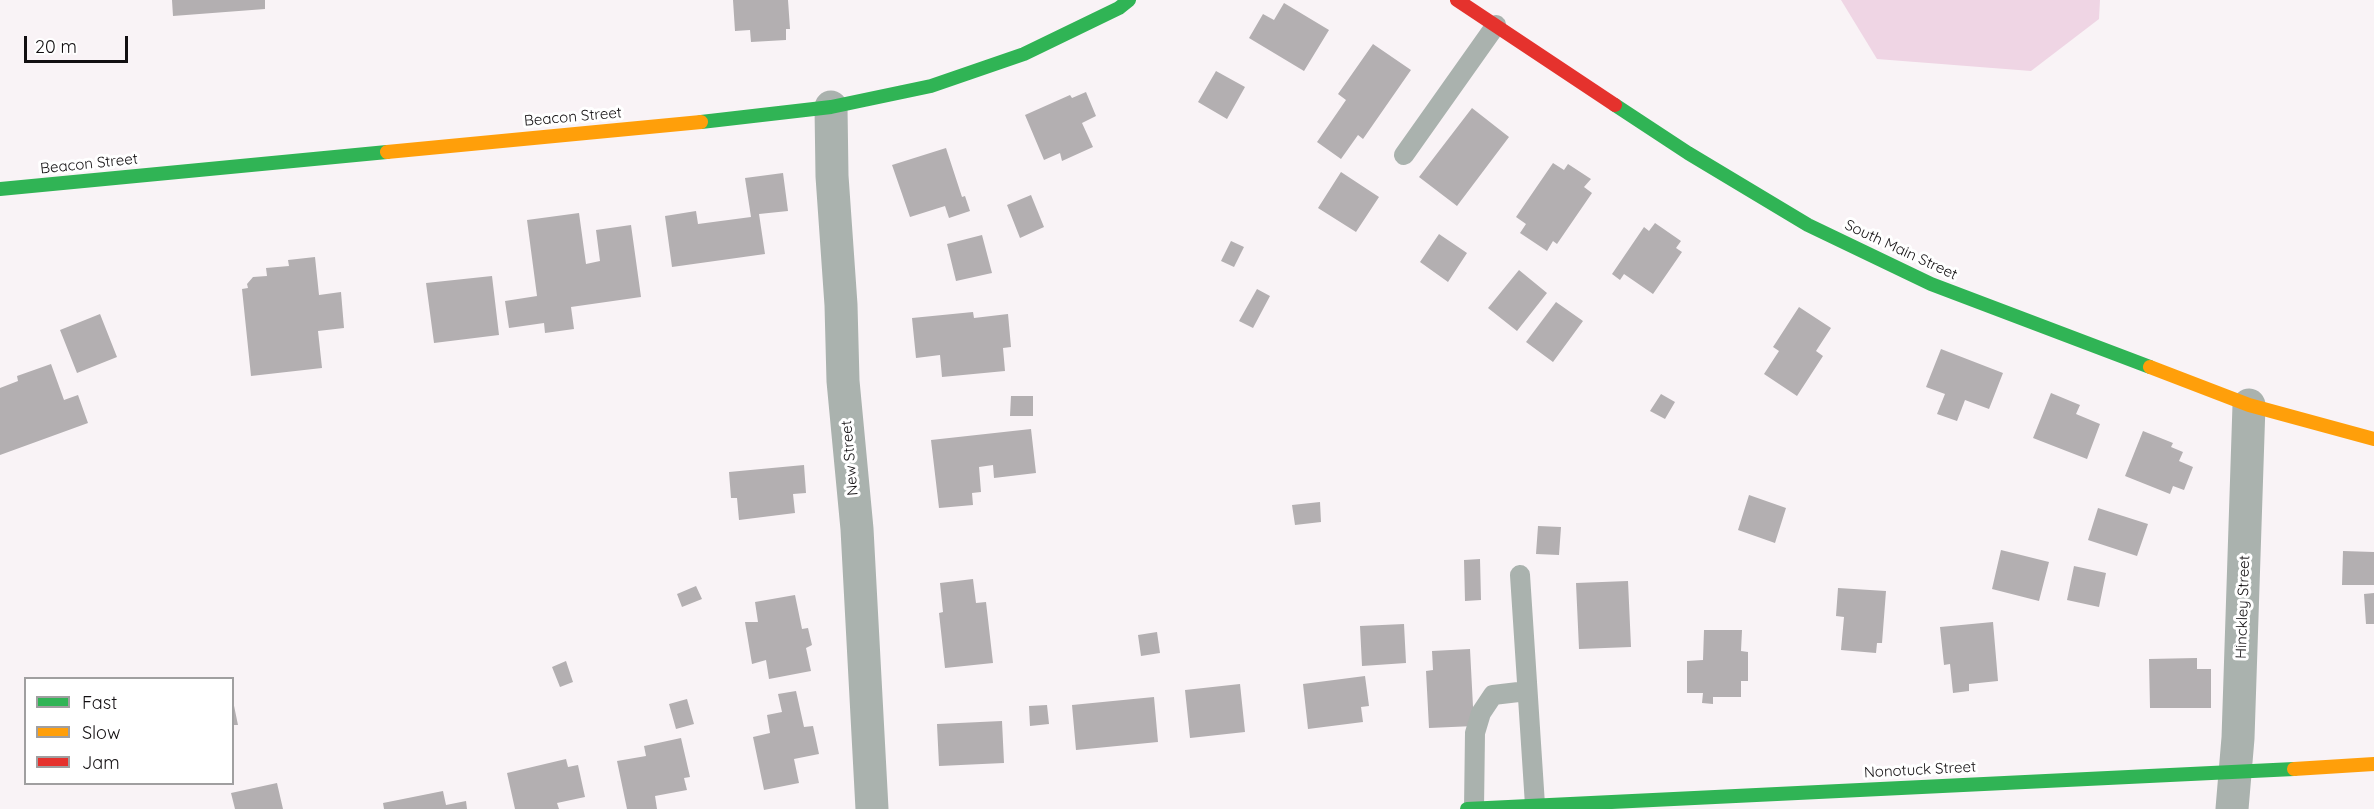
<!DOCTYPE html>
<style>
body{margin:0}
#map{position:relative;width:2374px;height:809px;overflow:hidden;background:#f9f3f6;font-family:Quicksand,sans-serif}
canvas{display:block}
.legend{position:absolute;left:24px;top:677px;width:210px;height:108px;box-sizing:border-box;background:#fff;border:2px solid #a09fa0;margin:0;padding:8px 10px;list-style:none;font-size:18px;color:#120f11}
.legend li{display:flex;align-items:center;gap:12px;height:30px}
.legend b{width:30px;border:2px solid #a09fa0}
.scale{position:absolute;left:24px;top:36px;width:104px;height:27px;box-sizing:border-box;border:3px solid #120f11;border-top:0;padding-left:8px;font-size:18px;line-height:21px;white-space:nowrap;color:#120f11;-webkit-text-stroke:4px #fff;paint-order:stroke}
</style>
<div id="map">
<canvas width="2374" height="809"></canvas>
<ul class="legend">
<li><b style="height:8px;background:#30b455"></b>Fast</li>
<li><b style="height:8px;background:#ff9f0a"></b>Slow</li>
<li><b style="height:8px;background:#e5322d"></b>Jam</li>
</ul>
<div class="scale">20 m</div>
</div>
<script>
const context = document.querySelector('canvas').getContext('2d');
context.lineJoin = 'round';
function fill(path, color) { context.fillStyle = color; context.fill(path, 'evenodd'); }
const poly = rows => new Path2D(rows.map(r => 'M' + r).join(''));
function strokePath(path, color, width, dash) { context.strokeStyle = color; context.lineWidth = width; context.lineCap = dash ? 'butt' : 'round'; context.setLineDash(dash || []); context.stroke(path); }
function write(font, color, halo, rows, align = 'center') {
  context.font = font + ' Quicksand,sans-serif'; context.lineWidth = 6; context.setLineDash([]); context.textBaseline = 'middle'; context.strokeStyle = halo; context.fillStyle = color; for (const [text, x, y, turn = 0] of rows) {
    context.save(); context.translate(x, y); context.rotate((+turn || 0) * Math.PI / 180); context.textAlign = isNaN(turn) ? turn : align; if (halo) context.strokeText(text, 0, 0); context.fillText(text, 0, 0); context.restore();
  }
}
const green = poly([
 [1841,0,2100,0,2099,19,2031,71,1877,59]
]);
const building = poly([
 [172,0,265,0,265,9,173,16],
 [733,0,788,0,790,29,786,29,786,40,751,42,750,30,735,31],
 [1284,3,1329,30,1304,71,1249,38,1263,14,1274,20],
 [1373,44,1411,70,1363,139,1358,135,1341,159,1317,142,1346,100,1338,94],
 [1216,71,1245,87,1227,119,1198,102],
 [1086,92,1096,116,1082,123,1093,147,1062,161,1060,153,1044,160,1025,115,1070,95,1072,98],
 [1472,108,1509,137,1457,206,1419,177],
 [946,148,962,197,965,196,970,211,949,218,945,206,910,217,892,165],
 [1553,163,1564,170,1568,164,1591,179,1584,187,1592,193,1557,244,1553,241,1547,251,1520,233,1526,224,1516,217],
 [1341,172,1379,197,1356,232,1318,208],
 [783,173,788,211,759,214,765,254,672,267,665,216,696,211,698,224,751,217,745,178],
 [1031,195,1044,227,1020,238,1007,205],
 [579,213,586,264,600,261,596,230,631,225,641,297,571,307,574,329,545,333,544,323,509,328,505,301,537,296,527,220],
 [1655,223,1681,241,1676,248,1682,252,1653,294,1624,274,1620,280,1612,274,1644,227,1649,231],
 [1439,234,1467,253,1448,282,1420,262],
 [982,235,992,273,956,281,947,244],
 [1231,241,1244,247,1234,267,1221,261],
 [315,257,319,295,341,292,344,328,318,331,322,368,251,376,242,289,248,288,247,284,253,277,267,276,266,268,289,266,288,260],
 [1519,270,1547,293,1517,331,1488,308],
 [492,276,499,335,434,343,426,283],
 [1257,289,1270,296,1253,328,1239,321],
 [1556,302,1583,321,1553,362,1526,342],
 [1799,307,1831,328,1816,351,1823,356,1797,396,1764,374,1779,351,1773,347],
 [973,312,974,318,1008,314,1011,347,1003,348,1005,371,942,377,940,355,916,358,912,318],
 [100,314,117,357,77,373,60,330],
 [1941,349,2003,373,1989,409,1965,400,1957,421,1937,414,1945,394,1926,387],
 [51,364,64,400,78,395,88,423,0,455,0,388,18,381,17,376],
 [2051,393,2080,405,2076,414,2100,424,2087,459,2033,438],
 [1661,394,1675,402,1665,419,1650,411],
 [1011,396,1033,396,1033,416,1010,416],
 [1031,429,1036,473,994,478,993,465,979,467,981,492,972,493,973,505,939,508,931,440],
 [2143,431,2173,443,2171,447,2183,452,2179,461,2193,467,2184,490,2173,486,2170,494,2125,476],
 [804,465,806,493,793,494,795,513,739,520,737,498,731,498,729,472],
 [1749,495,1786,508,1775,543,1738,530],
 [1320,502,1321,522,1295,525,1292,505],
 [2098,508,2148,524,2137,556,2088,540],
 [1538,526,1561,527,1559,555,1536,554],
 [2001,550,2049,562,2039,601,1992,589],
 [2343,551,2374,552,2374,585,2342,585],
 [1480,559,1481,600,1465,601,1464,560],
 [2074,566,2106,573,2099,607,2067,600],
 [973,579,976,603,986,602,993,663,945,668,939,613,943,612,940,583],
 [1628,581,1631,647,1579,649,1576,583],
 [696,586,702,599,682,607,677,594],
 [1838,588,1886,591,1882,643,1877,643,1876,653,1841,650,1844,617,1836,616],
 [2374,593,2374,624,2366,624,2364,594],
 [795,595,802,629,808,628,812,645,806,648,811,671,769,679,766,660,752,664,745,622,758,622,755,602],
 [1993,622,1998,681,1969,684,1969,691,1953,693,1950,664,1944,665,1940,627],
 [1404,624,1406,663,1362,666,1360,626],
 [1704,630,1742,630,1741,651,1748,652,1748,681,1741,681,1741,697,1713,697,1713,704,1702,703,1703,693,1687,693,1687,661,1703,660],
 [1157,632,1160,653,1141,656,1138,635],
 [1470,649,1474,726,1429,728,1426,671,1433,670,1432,651],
 [2197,658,2197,669,2211,669,2211,708,2150,708,2149,659],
 [566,661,573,682,560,687,552,667],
 [1365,676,1369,706,1361,707,1363,722,1308,729,1303,684],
 [1240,684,1245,732,1190,738,1185,690],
 [796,691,804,727,813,726,819,754,794,759,799,783,764,790,753,737,770,733,767,715,782,712,778,694],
 [232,696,238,725,232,725],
 [1154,697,1158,742,1076,750,1072,705],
 [687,699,694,724,676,729,669,704],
 [1047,705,1049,724,1030,726,1029,706],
 [1002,721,1004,763,939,766,937,724],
 [681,738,690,777,684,778,687,790,655,796,657,809,627,809,617,761,646,756,644,746],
 [566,759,568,767,578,765,585,797,557,803,559,809,515,809,507,773],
 [277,783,283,809,235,809,231,793],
 [443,791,446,805,466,801,467,809,384,809,383,803]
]);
const lane = poly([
 [1404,155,1496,25],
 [1520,575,1535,805],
 [1474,809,1475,733,1481,713,1493,695,1527,691]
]);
const street = poly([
 [831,107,832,176,841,305,843,381,857,529,872,809],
 [2232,809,2238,738,2249,405]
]);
const fast = poly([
 [1615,105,1688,153,1808,225,1931,284,2150,367],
 [701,122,831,107,931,86,1024,54,1119,8,1129,0],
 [0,189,387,152],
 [1467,809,2294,769]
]);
const slow = poly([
 [387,152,701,122],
 [2150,367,2249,405,2374,439],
 [2294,769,2374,764]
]);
const jam = poly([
 [1457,0,1615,105]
]);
const streetNames = [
 ["Beacon Street",573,117,-5],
 ["Beacon Street",89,164,-6],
 ["South Main Street",1901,250,25],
 ["New Street",850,458,-95],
 ["Hinckley Street",2243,607,-88],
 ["Nonotuck Street",1920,770,-3]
];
fill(green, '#efd5e4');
fill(building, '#b3afb1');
strokePath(lane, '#aab2ae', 20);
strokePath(street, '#aab2ae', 33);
strokePath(fast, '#30b455', 14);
strokePath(slow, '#ff9f0a', 14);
strokePath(jam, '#e5322d', 14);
write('15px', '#120f11', '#fff', streetNames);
</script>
